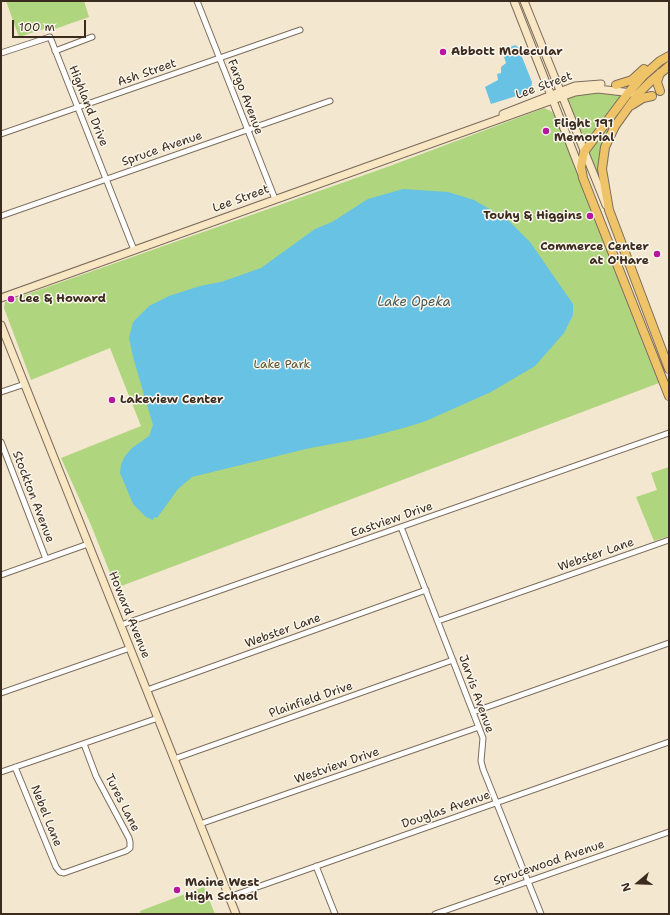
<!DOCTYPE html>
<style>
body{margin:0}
#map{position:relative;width:670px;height:915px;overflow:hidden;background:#f4e7cf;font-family:"Shantell Sans",sans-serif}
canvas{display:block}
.frame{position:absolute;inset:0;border:2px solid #3b2a1e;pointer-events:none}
.north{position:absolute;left:618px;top:863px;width:40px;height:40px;-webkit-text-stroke:3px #fbf7ec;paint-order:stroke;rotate:251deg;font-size:11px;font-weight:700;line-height:16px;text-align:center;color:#3b2a1e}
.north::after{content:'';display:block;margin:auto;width:14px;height:18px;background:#3b2a1e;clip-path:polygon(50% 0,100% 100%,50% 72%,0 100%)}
.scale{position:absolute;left:12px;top:20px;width:74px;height:18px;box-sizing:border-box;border:2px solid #3b2a1e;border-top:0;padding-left:5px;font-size:12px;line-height:14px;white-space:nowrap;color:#3b2a1e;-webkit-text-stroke:3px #fbf7ec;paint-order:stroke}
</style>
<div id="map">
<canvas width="670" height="915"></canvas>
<div class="frame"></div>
<div class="north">N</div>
<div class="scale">100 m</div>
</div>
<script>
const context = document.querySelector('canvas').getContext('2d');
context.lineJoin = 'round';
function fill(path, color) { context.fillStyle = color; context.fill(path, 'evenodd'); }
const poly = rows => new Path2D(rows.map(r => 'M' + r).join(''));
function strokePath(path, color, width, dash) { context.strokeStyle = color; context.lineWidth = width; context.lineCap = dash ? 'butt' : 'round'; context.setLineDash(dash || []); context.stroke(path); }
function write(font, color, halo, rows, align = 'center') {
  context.font = font + ' "Shantell Sans",sans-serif'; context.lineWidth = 3; context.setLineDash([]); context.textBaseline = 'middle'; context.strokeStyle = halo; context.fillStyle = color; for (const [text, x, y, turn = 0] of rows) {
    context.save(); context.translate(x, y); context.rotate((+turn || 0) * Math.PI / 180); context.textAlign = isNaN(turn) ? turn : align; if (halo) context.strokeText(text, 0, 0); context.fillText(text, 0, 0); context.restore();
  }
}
const green = poly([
 [6,1,84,1,89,17,55,29,53,26,19,37],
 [597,91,622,94,622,96,585,146,565,99,571,96],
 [628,97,631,97,631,99,612,124,600,184,587,153],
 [544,108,551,111,557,118,659,383,116,588,91,525,61,458,141,426,110,348,31,380,4,308,5,302,387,167],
 [669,467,669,536,654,541,636,497,657,490,651,473],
 [204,887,215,914,141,914,140,911]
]);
const water = poly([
 [515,45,518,47,532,82,531,90,529,92,491,104,485,87,498,80,497,74,501,73,501,67,506,63,504,57,509,54,508,48],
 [403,189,448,192,474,200,508,220,530,242,573,304,573,315,564,333,535,366,491,392,426,421,407,427,366,438,310,448,192,477,178,489,157,518,154,517,153,520,146,517,133,504,120,473,121,464,125,456,132,448,149,436,153,425,133,357,129,338,133,322,149,306,169,296,200,286,221,282,261,268,315,229,332,222,368,199]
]);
const street = poly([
 [197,1,275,199],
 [55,51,92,37],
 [1,53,50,37,134,250],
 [1,134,300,30],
 [1,216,330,101],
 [1,392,25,384],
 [1,442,46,559],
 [401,527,483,738,481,761,483,769,541,914],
 [1,575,88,544],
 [438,621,669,540],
 [121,625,669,433],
 [147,690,426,590],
 [1,693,130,648],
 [473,712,669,643],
 [174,759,453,660],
 [15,767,56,867,60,872,64,873,126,851,130,848,130,842,129,838,96,776,84,744],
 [1,772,158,718],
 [200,824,479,727],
 [316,866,335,914],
 [229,897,669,742],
 [435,914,669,832]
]);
const secondary = poly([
 [514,1,581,172],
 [524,1,606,205],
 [503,114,575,86,601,84],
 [1,298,575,92,598,89,632,93],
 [1,325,236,914]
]);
const primary = poly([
 [669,56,660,61,643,76,629,92,584,152,581,167,583,178,669,396],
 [669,66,651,81,638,94,615,126,605,147,602,169,609,210,669,369],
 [616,85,632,80,644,69],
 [660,91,657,82,660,73],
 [632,105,643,98,652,96]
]);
const markers = [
 [443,52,4,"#b5179e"],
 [546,131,4,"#b5179e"],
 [590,216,4,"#b5179e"],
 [657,254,4,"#b5179e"],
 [11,299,4,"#b5179e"],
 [112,400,4,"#b5179e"],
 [177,890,4,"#b5179e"]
];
const poiNames = [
 ["Abbott Molecular",451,52],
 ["Flight 191",554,124],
 ["Memorial",554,138],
 ["Touhy & Higgins",582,216,"right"],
 ["Commerce Center",649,247,"right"],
 ["at O'Hare",649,261,"right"],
 ["Lee & Howard",19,299],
 ["Lakeview Center",120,400],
 ["Maine West",185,883],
 ["High School",185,897]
];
const streetNames = [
 ["Ash Street",147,73,-19],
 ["Lee Street",544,86,-20],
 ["Fargo Avenue",245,97,69],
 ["Highland Drive",88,106,68],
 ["Spruce Avenue",162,149,-19],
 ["Lee Street",241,199,-20],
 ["Stockton Avenue",33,497,69],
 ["Eastview Drive",392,520,-19],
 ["Webster Lane",596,555,-19],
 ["Howard Avenue",129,615,68],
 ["Webster Lane",283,631,-20],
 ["Jarvis Avenue",476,694,70],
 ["Plainfield Drive",311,700,-19],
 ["Westview Drive",337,766,-19],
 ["Tures Lane",122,803,63],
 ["Douglas Avenue",446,810,-19],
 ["Nebel Lane",46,816,68],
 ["Sprucewood Avenue",549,863,-19]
];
const parkNames = [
 ["Lake Park",282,365]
];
const waterNames = [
 ["Lake Opeka",414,303]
];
fill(green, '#afd57e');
fill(water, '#67c2e4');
strokePath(street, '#7c6c5c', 7);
strokePath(secondary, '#7c6c5c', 9);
strokePath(primary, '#7c6c5c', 10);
strokePath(street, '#fff', 5);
strokePath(secondary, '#f9e7c3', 7);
strokePath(primary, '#efc469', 8);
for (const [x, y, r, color] of markers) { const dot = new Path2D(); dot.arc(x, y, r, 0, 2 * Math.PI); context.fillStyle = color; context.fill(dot); strokePath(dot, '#fbf7ec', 1.5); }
write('bold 12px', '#3b2a1e', '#fbf7ec', poiNames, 'left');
write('12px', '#3b2a1e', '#fbf7ec', streetNames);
write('12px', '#585536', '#fbf7ec', parkNames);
write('italic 13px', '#485859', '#fbf7ec', waterNames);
</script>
